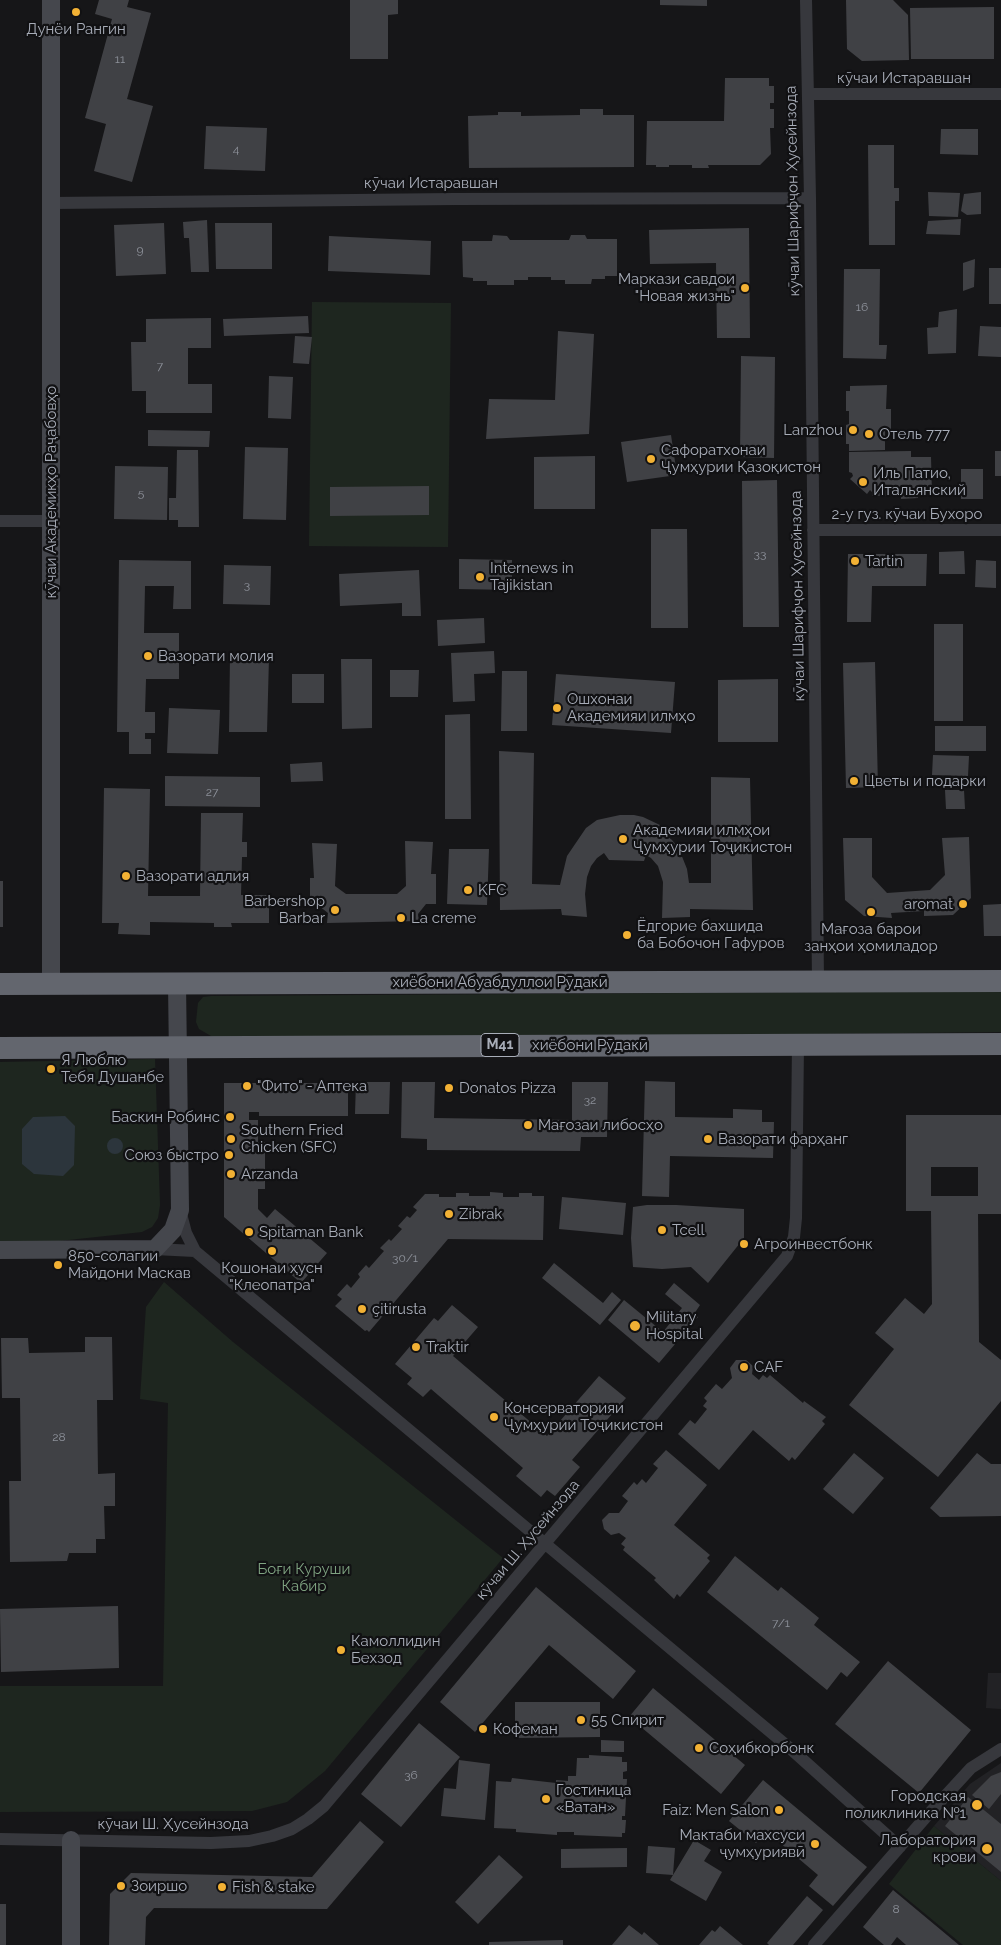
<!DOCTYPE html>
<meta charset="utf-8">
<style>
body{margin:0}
canvas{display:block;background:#161618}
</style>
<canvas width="1001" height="1945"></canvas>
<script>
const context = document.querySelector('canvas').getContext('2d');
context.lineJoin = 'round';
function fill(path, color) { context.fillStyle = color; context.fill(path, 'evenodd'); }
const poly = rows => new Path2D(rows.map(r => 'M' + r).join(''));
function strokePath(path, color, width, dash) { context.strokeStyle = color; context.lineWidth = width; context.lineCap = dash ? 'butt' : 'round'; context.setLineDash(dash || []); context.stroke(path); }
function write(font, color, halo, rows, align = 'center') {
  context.font = font + ' Raleway,sans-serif'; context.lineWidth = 4.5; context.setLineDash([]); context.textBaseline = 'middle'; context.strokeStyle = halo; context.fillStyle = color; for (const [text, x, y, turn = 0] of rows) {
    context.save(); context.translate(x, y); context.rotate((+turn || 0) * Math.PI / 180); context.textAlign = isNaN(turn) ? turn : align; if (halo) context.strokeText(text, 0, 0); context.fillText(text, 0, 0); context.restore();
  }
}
const built = poly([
 [988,1673,1001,1673,1001,1709,986,1708],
 [1001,1763,1001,1881,934,1826,970,1784]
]);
const green = poly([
 [312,302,451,303,448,547,309,546],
 [1001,991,1001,1032,218,1040,199,1029,196,1022,198,1003,203,997,211,996],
 [155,1059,160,1205,158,1218,152,1227,142,1232,50,1242,0,1242,0,1062],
 [164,1282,233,1342,503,1558,325,1771,287,1802,252,1811,0,1812,0,1686,163,1686,168,1403,140,1399,146,1307],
 [934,1826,1001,1881,1001,1945,963,1945,889,1884]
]);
const water = poly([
 [65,1116,75,1126,74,1165,63,1176,34,1174,22,1164,22,1129,33,1117],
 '107 1146a8 8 0 1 1 16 0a8 8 0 1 1-16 0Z'
]);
const building = poly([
 [99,0,129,0,127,7,151,13,127,99,153,106,132,182,94,171,106,124,85,118,112,19,95,14],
 [350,0,398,0,398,14,388,15,388,59,350,59],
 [660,0,707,0,707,6,660,5],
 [846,0,893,0,908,15,909,60,862,61,847,49],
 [994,7,994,59,911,59,910,8],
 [725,78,769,78,769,86,774,86,774,103,770,103,770,109,774,109,774,128,770,128,771,154,760,165,708,165,709,168,692,168,692,165,669,165,669,167,656,167,656,165,646,165,647,121,724,121],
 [580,109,603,109,603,115,634,115,634,167,469,168,468,116,498,115,498,112,521,112,521,116,580,115],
 [206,126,267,128,265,171,204,169],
 [941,129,978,129,978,155,940,154],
 [868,145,894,145,894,188,899,188,899,201,895,201,895,245,869,245],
 [928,192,960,193,958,217,929,216],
 [981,192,981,214,967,215,961,211,964,194],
 [961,219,960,235,926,234,928,221],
 [207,220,209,272,191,272,189,238,184,238,183,222],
 [164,223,166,274,116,276,114,225],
 [215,223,272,223,272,269,216,269],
 [749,228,750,338,717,338,716,263,650,264,649,230],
 [493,235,507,236,510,240,569,240,571,235,585,235,587,239,617,239,617,276,605,276,605,279,592,279,591,284,565,284,565,280,551,280,551,277,528,277,528,280,514,280,514,285,487,285,487,281,473,281,473,278,463,277,462,241,492,241],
 [329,236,431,241,430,275,328,271],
 [975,259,974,287,963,291,963,263],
 [989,268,1001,268,1001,304,989,304],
 [844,269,880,269,879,345,887,345,886,359,843,358],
 [957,309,956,353,928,354,927,328,938,327,939,312],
 [308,316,309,333,224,336,223,319],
 [211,318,211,348,188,348,188,384,212,384,212,413,146,413,146,391,132,391,131,342,146,342,146,319],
 [980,326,1001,327,1001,357,978,356],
 [558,331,594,334,589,434,486,439,489,399,555,400],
 [295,336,312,337,309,364,293,363],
 [741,356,775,357,774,458,740,457],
 [269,376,293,377,291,419,268,418],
 [887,385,886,409,891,409,891,429,885,429,885,450,849,451,849,444,846,444,846,425,849,424,849,411,846,411,846,391,850,391,850,386],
 [148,430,210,431,209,447,148,446],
 [671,435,677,475,627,482,621,442],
 [245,447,288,448,286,520,243,519],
 [177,450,198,450,199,527,178,527,178,520,169,520,169,498,176,498],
 [911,451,911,457,931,457,932,495,918,495,918,498,901,499,901,495,872,496,872,492,870,490,867,494,850,479,853,476,852,473,849,472,849,452],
 [995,451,1001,451,1001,476,995,476],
 [595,456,595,509,534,509,534,457],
 [115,466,168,467,167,520,114,519],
 [961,469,983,469,983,499,961,499],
 [777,480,779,627,743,627,742,481],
 [429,486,429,515,330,516,330,487],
 [651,529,687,529,688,628,651,628],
 [964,551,965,574,939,574,939,552],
 [848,554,927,554,926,586,872,586,871,622,847,622],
 [459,559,512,560,512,590,459,589],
 [119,560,191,561,191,609,173,609,174,586,145,586,144,633,179,633,179,679,146,679,145,712,155,712,155,733,145,733,145,739,151,739,151,754,129,754,129,732,117,732],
 [976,560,996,561,996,588,975,587],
 [224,565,271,566,270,605,223,604],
 [419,570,421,616,402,616,402,603,340,606,339,574],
 [484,618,485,643,438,646,437,620],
 [934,624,963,624,963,721,934,721],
 [494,651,495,673,474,674,475,701,453,702,451,653],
 [230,656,269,657,267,732,229,732],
 [341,659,372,659,372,728,342,729],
 [875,662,878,787,846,788,843,663],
 [390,670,419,670,418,697,390,697],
 [502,671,527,671,527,731,501,731],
 [292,674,324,674,324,703,292,703],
 [556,674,675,682,671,733,552,725],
 [778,679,778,742,718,742,718,680],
 [169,708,220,710,218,754,167,753],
 [470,714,471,819,445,819,445,715],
 [935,726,986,726,986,751,935,751],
 [499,751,534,753,532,884,560,885,567,856,586,828,597,820,620,815,634,815,643,817,662,826,659,830,672,840,679,849,687,869,689,883,711,883,711,777,750,778,753,910,690,909,690,917,662,918,663,882,658,866,651,858,646,855,644,861,609,860,604,853,597,858,591,866,587,877,585,894,587,917,562,915,561,909,500,910],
 [933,755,969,756,968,776,932,775],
 [322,762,323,781,291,782,290,764],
 [165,776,260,777,260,807,165,806],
 [104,788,150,789,148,896,200,896,201,813,243,813,242,842,247,842,247,857,242,857,241,895,269,895,269,923,231,923,232,927,214,927,214,923,150,922,150,935,118,934,119,923,102,923],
 [945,790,964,790,965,809,946,809],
 [969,837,971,898,953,915,924,916,924,911,891,913,892,918,864,916,845,900,843,838,872,838,872,877,887,893,930,890,945,875,942,838],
 [405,841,433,842,431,874,436,874,436,904,426,904,418,914,419,921,327,923,328,913,319,906,310,906,310,878,314,878,312,843,337,844,335,886,346,894,397,894,406,886],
 [449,849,489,849,487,905,447,904],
 [0,881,3,881,3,927,0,927],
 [1001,904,1001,936,984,936,983,905],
 [645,1081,675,1082,675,1117,733,1118,733,1109,762,1110,762,1122,774,1122,773,1158,670,1156,669,1197,642,1196],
 [356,1082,390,1082,389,1114,355,1114],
 [402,1082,435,1082,434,1118,572,1120,572,1082,608,1082,607,1137,581,1137,580,1151,427,1150,427,1139,401,1138],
 [224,1083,348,1083,348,1116,259,1116,259,1112,249,1112,249,1120,258,1120,258,1142,265,1142,265,1189,258,1189,258,1209,267,1218,275,1209,327,1253,301,1283,224,1217],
 [906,1115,1001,1115,1001,1214,978,1214,979,1342,1001,1360,1001,1401,938,1477,849,1405,894,1349,875,1333,905,1298,924,1314,932,1304,931,1211,906,1211],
 [931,1167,978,1167,978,1196,931,1196],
 [490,1192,503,1193,503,1197,519,1197,519,1193,532,1193,532,1196,544,1196,543,1240,448,1239,369,1332,367,1330,365,1331,335,1306,342,1299,337,1295,347,1284,351,1288,360,1277,358,1274,366,1265,369,1268,384,1251,380,1248,389,1239,391,1241,402,1229,398,1226,407,1216,410,1218,417,1210,413,1207,425,1194,439,1194,439,1197,456,1197,456,1193,469,1193,469,1196,490,1196],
 [562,1197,626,1203,623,1235,559,1229],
 [647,1205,676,1205,744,1209,744,1238,708,1283,691,1267,662,1269,633,1267,631,1238,633,1207],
 [554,1263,603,1303,612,1292,621,1300,600,1325,542,1278],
 [674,1283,700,1305,694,1314,698,1317,659,1363,608,1320,624,1300,663,1332,682,1308,665,1294],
 [452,1305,478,1327,453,1356,547,1436,599,1376,626,1398,572,1460,580,1467,555,1496,547,1490,541,1497,516,1476,523,1468,431,1389,423,1397,407,1384,412,1378,395,1364,434,1318,438,1321],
 [85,1337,112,1337,113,1400,97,1400,98,1474,115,1473,115,1506,104,1506,105,1539,96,1539,96,1553,69,1553,67,1561,10,1562,9,1481,21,1481,20,1398,2,1398,1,1338,28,1338,29,1353,85,1352],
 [736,1360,746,1360,753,1366,752,1374,759,1380,763,1375,767,1378,770,1375,803,1403,804,1401,826,1417,822,1421,825,1424,795,1460,792,1457,789,1461,753,1430,719,1470,678,1434,690,1420,695,1424,707,1409,703,1406,707,1401,704,1398,716,1384,722,1389,732,1378,730,1368],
 [666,1450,707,1485,674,1525,710,1555,707,1558,710,1561,680,1597,677,1594,674,1599,654,1580,656,1578,623,1550,625,1547,621,1544,626,1538,619,1533,611,1535,604,1529,602,1520,609,1513,619,1513,628,1501,622,1496,634,1482,637,1485,642,1479,646,1483,658,1468,653,1464],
 [854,1453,884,1478,853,1514,823,1489],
 [977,1453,991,1464,1001,1464,1001,1516,940,1517,930,1508],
 [735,1556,778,1591,781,1587,819,1618,814,1625,860,1662,847,1677,841,1672,827,1690,707,1592],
 [536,1587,636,1671,613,1699,549,1645,475,1732,440,1702],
 [118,1606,119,1668,1,1672,0,1609],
 [888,1661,971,1730,919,1793,835,1724],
 [653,1688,745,1765,721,1794,629,1717],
 [515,1702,600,1702,600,1737,515,1738],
 [419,1723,460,1757,401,1827,361,1794],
 [601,1740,624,1741,624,1752,601,1752],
 [589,1755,622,1757,622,1762,627,1762,627,1771,623,1772,623,1779,627,1779,625,1816,622,1816,622,1820,626,1820,625,1833,622,1833,622,1837,574,1835,574,1832,557,1832,557,1835,516,1832,516,1829,494,1828,496,1781,511,1782,512,1778,556,1783,556,1780,568,1781,568,1776,576,1776,577,1758,589,1758],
 [459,1760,490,1764,485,1820,441,1816,444,1788,456,1789],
 [1001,1772,1001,1794,989,1809,972,1795,991,1776],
 [763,1780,867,1867,833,1906,809,1886,818,1875,766,1831,756,1843,729,1821],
 [968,1797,1001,1824,1001,1872,945,1826],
 [360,1821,384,1842,327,1909,154,1908,146,1917,145,1945,109,1945,110,1894,131,1873,312,1877],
 [694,1840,711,1850,704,1861,722,1872,706,1901,670,1880],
 [648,1846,675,1848,673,1875,646,1873],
 [627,1848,627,1867,561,1868,561,1849],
 [499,1855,523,1877,478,1924,455,1902],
 [893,1890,959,1945,906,1945,897,1937,891,1945,884,1945,863,1927],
 [807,1896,823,1910,793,1945,769,1945,767,1943],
 [0,1904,6,1904,6,1945,0,1945],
 [629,1925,642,1935,644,1932,659,1945,612,1945],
 [720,1926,743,1945,699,1945,712,1930,715,1932],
 [563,1940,563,1945,489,1945,489,1942]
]);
const street = poly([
 [806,0,810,198,818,981],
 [808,94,1001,94],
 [52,203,455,199,810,198],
 [0,521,51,521],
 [813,530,1001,530],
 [180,1210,186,1233,195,1251,792,1750,900,1847],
 [155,1249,195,1251],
 [0,1839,211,1843,249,1841,272,1836,292,1829,308,1819,324,1806,787,1256,794,1237,796,1218,798,1044],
 [814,1945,925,1818,971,1768,1001,1749]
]);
const secondary = poly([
 [51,0,51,984],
 [0,1250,155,1249,173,1230,180,1210,177,983],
 [71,1945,71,1840]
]);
const highway = poly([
 [0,984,1001,981],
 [0,1048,1001,1044]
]);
const markers = [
 [76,12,5,"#f2b134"],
 [745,288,5,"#f2b134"],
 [853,430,5,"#f2b134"],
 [869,434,5,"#f2b134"],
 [651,459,5,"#f2b134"],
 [863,482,5,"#f2b134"],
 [855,561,5,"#f2b134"],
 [480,577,5,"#f2b134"],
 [148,656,5,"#f2b134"],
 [557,708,5,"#f2b134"],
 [854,781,5,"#f2b134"],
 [623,839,5,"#f2b134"],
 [126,876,5,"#f2b134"],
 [468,890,5,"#f2b134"],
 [963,904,5,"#f2b134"],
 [335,910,5,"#f2b134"],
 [871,912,5,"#f2b134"],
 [401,918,5,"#f2b134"],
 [627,935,5,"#f2b134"],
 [51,1069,5,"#f2b134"],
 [247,1086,5,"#f2b134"],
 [449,1088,5,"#f2b134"],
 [230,1117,5,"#f2b134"],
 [528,1125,5,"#f2b134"],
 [231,1139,5,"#f2b134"],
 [708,1139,5,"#f2b134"],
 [229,1155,5,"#f2b134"],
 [231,1174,5,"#f2b134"],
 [449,1214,5,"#f2b134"],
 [662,1230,5,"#f2b134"],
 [249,1232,5,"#f2b134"],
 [744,1244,5,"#f2b134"],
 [272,1251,5,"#f2b134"],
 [58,1265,5,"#f2b134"],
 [362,1309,5,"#f2b134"],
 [635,1326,6,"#f2b134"],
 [416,1347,5,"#f2b134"],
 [744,1367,5,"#f2b134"],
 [494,1417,5,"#f2b134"],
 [341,1650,5,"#f2b134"],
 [581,1720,5,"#f2b134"],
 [483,1729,5,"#f2b134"],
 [699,1748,5,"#f2b134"],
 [546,1799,5,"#f2b134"],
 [977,1805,6,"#f2b134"],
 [779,1810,5,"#f2b134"],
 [815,1844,5,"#f2b134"],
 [987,1849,6,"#f2b134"],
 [121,1886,5,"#f2b134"],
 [222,1887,5,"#f2b134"]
];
const numberNames = [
 ["11",120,59],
 ["4",236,149],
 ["9",140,250],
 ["16",862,307],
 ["7",160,366],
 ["5",141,493],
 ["33",760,554],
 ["3",247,585],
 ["27",212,792],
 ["32",590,1100],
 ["30/1",405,1258],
 ["28",59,1437],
 ["7/1",781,1623],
 ["36",411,1775],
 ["8",896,1909]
];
const shields = [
 [500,1045,38]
];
const shieldNames = [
 ["M41",500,1045]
];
const poiNames = [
 ["Дунёи Рангин",76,29,"center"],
 ["Маркази савдои",735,279,"right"],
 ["\"Новая жизнь\"",735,296,"right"],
 ["Lanzhou",843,430,"right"],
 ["Отель 777",879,434],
 ["Сафоратхонаи",661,450],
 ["Ҷумҳурии Қазоқистон",661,467],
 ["Иль Патио,",873,473],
 ["Итальянский",873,490],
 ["Tartin",865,561],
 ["Internews in",490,568],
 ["Tajikistan",490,585],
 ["Вазорати молия",158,656],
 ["Ошхонаи",567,699],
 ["Академияи илмҳо",567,716],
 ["Цветы и подарки",864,781],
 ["Академияи илмҳои",633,830],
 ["Ҷумҳурии Тоҷикистон",633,847],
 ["Вазорати адлия",136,876],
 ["KFC",478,890],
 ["Barbershop",325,901,"right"],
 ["Barbar",325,918,"right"],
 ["aromat",953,904,"right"],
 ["La creme",411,918],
 ["Ёдгорие бахшида",637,926],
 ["ба Бобочон Гафуров",637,943],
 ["Мағоза барои",871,929,"center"],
 ["занҳои ҳомиладор",871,946,"center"],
 ["Я Люблю",61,1060],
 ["Тебя Душанбе",61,1077],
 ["\"Фито\" - Аптека",257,1086],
 ["Donatos Pizza",459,1088],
 ["Баскин Робинс",220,1117,"right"],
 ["Мағозаи либосҳо",538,1125],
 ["Southern Fried",241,1130],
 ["Chicken (SFC)",241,1147],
 ["Вазорати фарҳанг",718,1139],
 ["Союз быстро",219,1155,"right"],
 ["Arzanda",241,1174],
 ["Zibrak",459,1214],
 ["Tcell",672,1230],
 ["Spitaman Bank",259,1232],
 ["Агроинвестбонк",754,1244],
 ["850-солагии",68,1256],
 ["Майдони Маскав",68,1273],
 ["Кошонаи ҳусн",272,1268,"center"],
 ["\"Клеопатра\"",272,1285,"center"],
 ["çitirusta",372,1309],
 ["Military",646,1317],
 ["Hospital",646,1334],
 ["Traktir",426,1347],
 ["CAF",754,1367],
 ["Консерваторияи",504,1408],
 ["Ҷумҳурии Тоҷикистон",504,1425],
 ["Камоллидин",351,1641],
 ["Бехзод",351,1658],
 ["55 Спирит",591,1720],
 ["Кофеман",493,1729],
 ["Соҳибкорбонк",709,1748],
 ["Гостиница",556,1790],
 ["«Ватан»",556,1807],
 ["Городская",966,1796,"right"],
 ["поликлиника №1",966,1813,"right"],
 ["Faiz: Men Salon",769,1810,"right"],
 ["Мактаби махсуси",805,1835,"right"],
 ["ҷумҳуриявӣ",805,1852,"right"],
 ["Лаборатория",976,1840,"right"],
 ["крови",976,1857,"right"],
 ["Зоиршо",131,1886],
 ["Fish & stake",232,1887]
];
const streetNames = [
 ["кӯчаи Истаравшан",904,78],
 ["кӯчаи Истаравшан",431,183],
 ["кӯчаи Шарифҷон Ҳусейнзода",793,191,-91],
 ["кӯчаи Академикҳо Раҷабовҳо",51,492,-90],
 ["2-у гуз. кӯчаи Бухоро",907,514],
 ["кӯчаи Шарифҷон Ҳусейнзода",798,596,-91],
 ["хиёбони Абуабдуллои Рӯдакӣ",500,982],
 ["хиёбони Рӯдакӣ",590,1045],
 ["кӯчаи Ш. Ҳусейнзода",528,1540,-50],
 ["кӯчаи Ш. Ҳусейнзода",173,1824]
];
const parkNames = [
 ["Боғи Куруши",304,1569],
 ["Кабир",304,1586]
];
fill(built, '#222225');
fill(green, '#1e261f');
fill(water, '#2c353c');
fill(building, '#404145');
strokePath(street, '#37383d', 12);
strokePath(secondary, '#45474d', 18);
strokePath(highway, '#63666e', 22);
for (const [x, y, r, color] of markers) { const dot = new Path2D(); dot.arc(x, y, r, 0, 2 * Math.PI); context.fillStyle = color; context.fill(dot); strokePath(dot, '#111113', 2); }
write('12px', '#8e929b', null, numberNames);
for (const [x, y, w] of shields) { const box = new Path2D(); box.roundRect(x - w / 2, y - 11.5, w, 23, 4); context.fillStyle = '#111113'; context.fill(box); strokePath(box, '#a8adb8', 1); }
write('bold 14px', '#a8adb8', null, shieldNames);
write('15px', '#a8adb8', '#111113', poiNames, 'left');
write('15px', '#a8adb8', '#111113', streetNames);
write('15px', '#7fa381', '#111113', parkNames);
</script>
